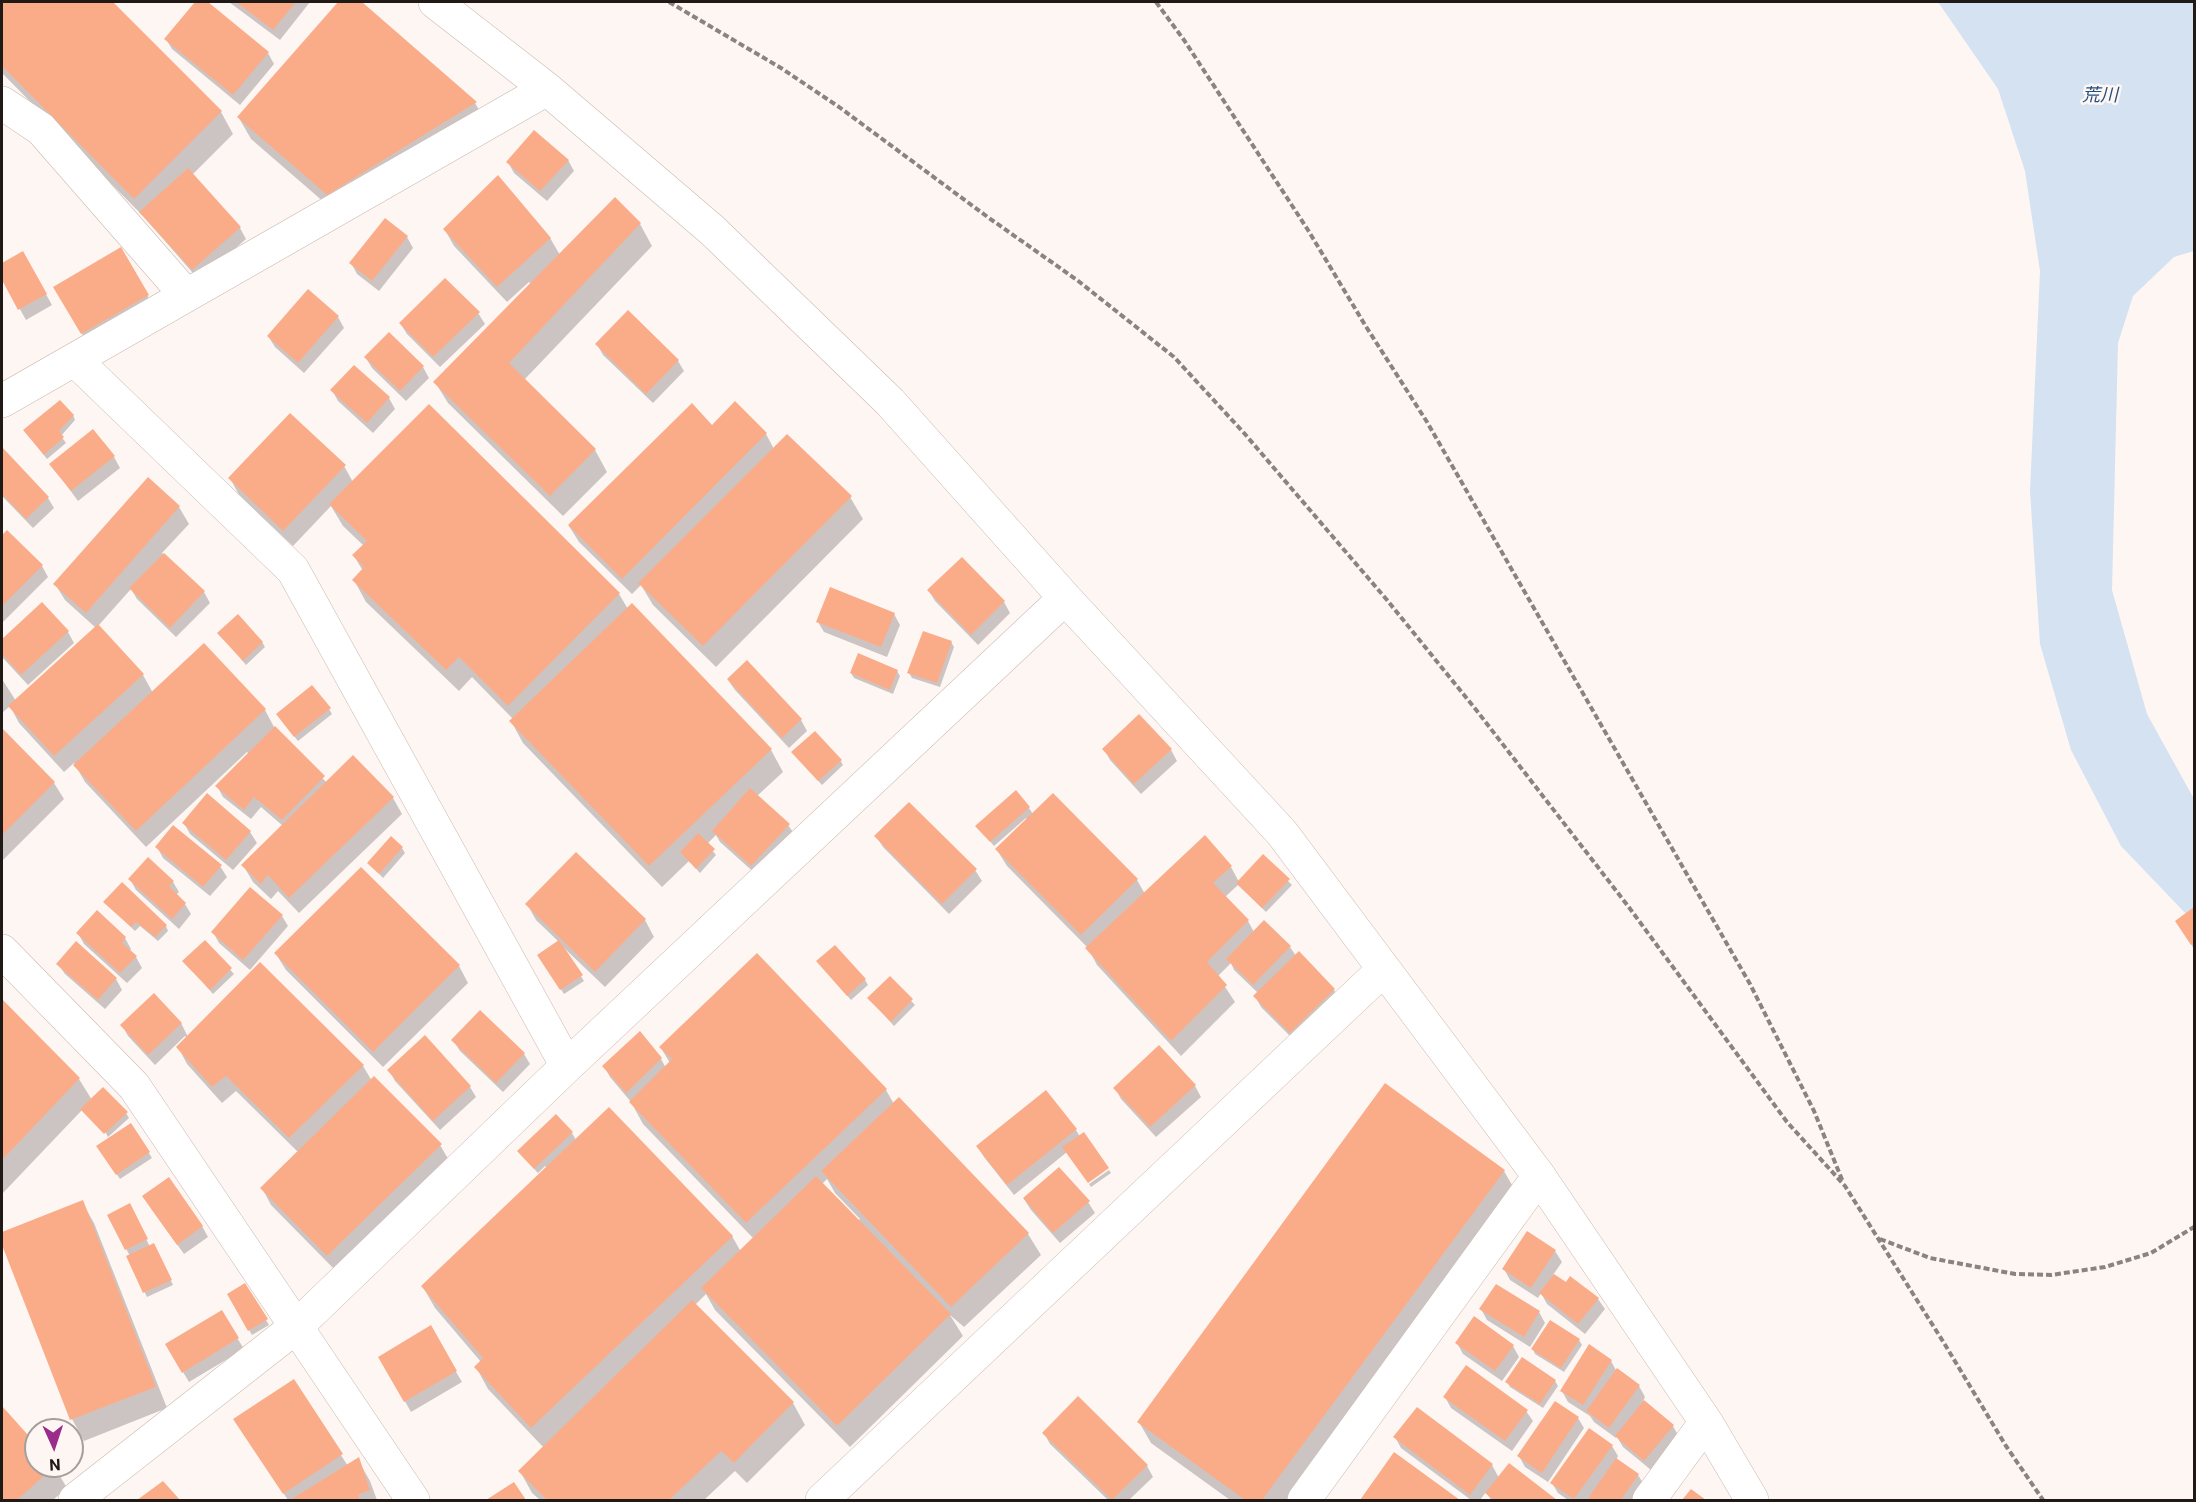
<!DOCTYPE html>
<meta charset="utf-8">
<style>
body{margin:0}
#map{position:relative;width:2196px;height:1502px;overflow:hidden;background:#fef6f3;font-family:Roboto,sans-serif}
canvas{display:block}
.frame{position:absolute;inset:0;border:3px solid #201916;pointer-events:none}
.north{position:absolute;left:24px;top:1418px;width:60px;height:60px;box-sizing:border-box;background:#fef6f3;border:2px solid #a59e9b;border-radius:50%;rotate:177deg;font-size:16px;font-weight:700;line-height:24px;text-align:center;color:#201916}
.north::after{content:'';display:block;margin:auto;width:21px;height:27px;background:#9c2c8b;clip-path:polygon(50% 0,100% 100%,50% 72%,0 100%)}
</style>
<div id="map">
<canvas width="2196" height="1502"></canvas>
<div class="frame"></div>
<div class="north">N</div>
</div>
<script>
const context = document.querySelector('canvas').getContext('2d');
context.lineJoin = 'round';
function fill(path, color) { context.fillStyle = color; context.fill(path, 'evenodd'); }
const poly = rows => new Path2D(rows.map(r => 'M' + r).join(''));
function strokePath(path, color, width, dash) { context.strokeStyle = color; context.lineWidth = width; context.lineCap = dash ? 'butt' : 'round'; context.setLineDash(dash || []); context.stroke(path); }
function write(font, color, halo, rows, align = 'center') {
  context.font = font + ' Roboto,"Noto Sans JP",sans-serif'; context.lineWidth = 5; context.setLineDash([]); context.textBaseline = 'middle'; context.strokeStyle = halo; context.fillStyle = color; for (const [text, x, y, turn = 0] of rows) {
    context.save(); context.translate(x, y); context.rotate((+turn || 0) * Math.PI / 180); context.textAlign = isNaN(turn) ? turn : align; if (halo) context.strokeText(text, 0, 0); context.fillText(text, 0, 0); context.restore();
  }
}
const water = poly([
 [1938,2,2194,2,2194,251,2174,257,2133,296,2118,343,2112,590,2147,714,2194,799,2194,912,2188,916,2121,846,2071,750,2040,644,2030,491,2040,271,2025,171,1998,89]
]);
const shadow = poly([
 [2,2,111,2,221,112,233,134,192,175,240,228,246,239,199,280,144,217,2,73],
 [197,2,205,2,268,53,274,64,240,105,172,49,166,39],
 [229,2,310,2,280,40],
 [340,2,359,2,475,103,488,125,340,216,251,139,239,118],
 [568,160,574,171,547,201,514,173,508,162],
 [640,224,652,246,524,380,595,450,607,472,563,516,448,403,435,382,531,284,529,282,507,302,454,246,445,230,550,238,560,255],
 [407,237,413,248,379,291,357,274,351,263],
 [121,249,154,307,88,344,55,287],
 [23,253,52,305,26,320,2,277,2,265],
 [478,313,485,324,440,367,407,334,400,323],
 [338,317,344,328,304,373,275,347,268,336],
 [597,344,678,361,684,371,653,403,603,355],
 [366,358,423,367,429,378,406,401,372,368],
 [354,367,389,398,395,409,373,433,338,401,332,390],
 [735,403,766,434,774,449,850,497,863,519,716,667,653,605,641,585,632,594,579,542,569,526,712,427],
 [73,415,75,420,61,436,66,443,47,459,24,430],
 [2,449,48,498,54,508,33,528,2,496],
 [114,457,120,468,78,501,51,464],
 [344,466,353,482,619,594,628,609,771,750,783,772,757,796,788,825,795,835,758,876,720,842,716,835,707,844,716,855,700,873,689,861,662,887,523,743,511,721,513,719,472,677,459,691,366,602,354,580,363,571,354,556,364,546,343,526,331,506,293,546,239,495,230,478],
 [148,479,179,507,189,524,162,553,204,592,210,603,176,637,137,599,131,589,98,626,143,675,153,693,265,710,274,727,327,783,393,798,402,814,299,913,278,891,271,899,253,882,243,865,283,826,261,807,251,819,223,797,217,786,249,754,247,752,146,847,85,782,74,763,64,772,19,723,10,706,2,713,2,679,16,701,96,628,65,600,55,584],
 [7,532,42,566,48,577,2,623,2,538],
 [929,591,1004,602,1010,613,978,645,935,601],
 [42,604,68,632,74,643,28,685,2,657,2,641],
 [894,614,900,625,887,657,824,632,818,622],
 [219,633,262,642,265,647,246,665],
 [951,642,954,647,940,687,912,678,909,673],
 [897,671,900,676,893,694,854,678,851,673],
 [728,680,801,720,807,731,789,748,735,690],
 [329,709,332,714,298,741,281,720],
 [1139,716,1171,750,1177,761,1141,794,1110,760,1104,749],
 [2,730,54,783,64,799,2,861],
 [793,753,840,760,843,765,822,785],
 [207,795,250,832,257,843,233,870,190,834,184,823],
 [1053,795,1137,880,1145,894,1231,867,1239,882,1263,856,1292,885,1266,912,1238,885,1225,897,1248,921,1254,932,1264,922,1290,947,1296,956,1299,953,1334,990,1340,1001,1297,1043,1261,1007,1255,996,1258,993,1234,970,1231,963,1218,976,1235,1002,1181,1056,1097,965,1088,948,1007,866,997,850,1027,820,1026,818,994,846,977,826,1029,808,1033,814],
 [876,836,975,870,982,881,949,914,883,847],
 [157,847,220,866,227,877,210,896,163,858],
 [402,848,405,853,383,878,369,863],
 [576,854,645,920,654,937,605,987,563,947,584,981,564,994,539,955,559,942,536,920,527,904],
 [361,869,459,966,468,983,383,1067,286,970,276,954],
 [130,879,173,882,179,892,176,895,185,904,191,914,179,929,136,890],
 [105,902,166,926,168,931,158,941,140,926,135,931],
 [2194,909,2194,949,2177,921],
 [282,916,288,926,250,970,219,943,213,932],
 [78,933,125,938,131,949,129,952,136,957,142,968,127,983,84,944],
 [205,942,234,974,213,994,184,961],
 [818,962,865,980,868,985,851,1000],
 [58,964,116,979,122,990,105,1009,65,974],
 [890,978,915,1005,894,1026,869,998],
 [2,1001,79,1079,92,1100,126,1113,129,1118,108,1137,102,1126,83,1109,2,1194],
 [181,1023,188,1037,363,1066,372,1081,440,1145,450,1162,337,1272,271,1205,262,1188,298,1152,236,1091,222,1103,187,1064,178,1047,187,1038,185,1036,155,1065,128,1036,122,1025],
 [453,1040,524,1054,530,1064,503,1092,460,1051],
 [661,1048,886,1090,894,1104,1028,1234,1041,1255,964,1327,950,1315,963,1336,850,1447,715,1310,706,1294,695,1305,793,1403,805,1425,747,1483,735,1471,704,1500,540,1500,532,1493,520,1471,544,1448,488,1389,476,1367,481,1362,435,1308,423,1287,547,1168,545,1166,538,1173,522,1156,572,1133,576,1140,732,1236,741,1252,754,1239,643,1124,631,1102,610,1077,604,1066,661,1059,666,1068,670,1063],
 [827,1179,835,1193,860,1219,858,1221,822,1184],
 [389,1070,470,1087,476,1097,440,1130,395,1081],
 [1195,1086,1201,1097,1156,1137,1121,1099,1115,1088],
 [131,1125,152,1158,120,1179,98,1146],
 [1076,1130,1080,1137,1067,1152,1014,1195,984,1157,978,1147],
 [1109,1170,1111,1173,1091,1187,1089,1184],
 [1504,1171,1516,1192,1290,1500,1230,1500,1151,1443,1139,1422],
 [1024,1199,1088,1202,1095,1213,1060,1243,1031,1210],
 [82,1202,94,1223,167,1408,84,1441,72,1419,2,1241,2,1233],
 [150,1207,202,1226,208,1237,184,1254],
 [132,1210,150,1247,156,1250,173,1285,147,1297,128,1257,130,1256,109,1216],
 [1528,1233,1555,1251,1562,1262,1553,1275,1566,1285,1598,1299,1605,1309,1585,1334,1547,1304,1541,1293,1538,1298,1510,1280,1504,1269],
 [245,1285,269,1325,252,1335,229,1295],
 [1481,1309,1539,1312,1545,1323,1530,1347,1487,1320],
 [221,1312,244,1349,189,1382,167,1345],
 [430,1328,462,1382,411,1412,380,1357],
 [1579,1340,1582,1345,1564,1372,1535,1354,1533,1349],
 [1457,1343,1513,1346,1519,1357,1502,1381,1463,1354],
 [1611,1361,1617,1372,1639,1386,1645,1397,1643,1401,1673,1426,1679,1437,1651,1470,1623,1447,1617,1437,1616,1438,1594,1422,1590,1416,1568,1402,1562,1391],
 [1555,1381,1558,1386,1543,1408,1510,1387,1507,1382],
 [293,1382,348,1466,358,1460,370,1481,377,1500,288,1500,245,1436],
 [1445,1397,1526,1411,1533,1421,1512,1451,1451,1408],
 [2,1408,36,1446,36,1466,54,1466,67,1488,53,1500,2,1500],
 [1417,1409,1492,1465,1499,1478,1509,1465,1555,1500,1491,1500,1486,1492,1480,1500,1471,1500,1401,1448,1395,1437],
 [1578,1418,1584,1428,1548,1482,1525,1467,1519,1456],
 [1044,1433,1147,1466,1153,1477,1129,1500,1108,1500,1050,1444],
 [1612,1446,1618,1456,1616,1460,1638,1475,1645,1486,1635,1500,1568,1500,1558,1493,1552,1483],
 [1395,1455,1457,1500,1361,1500],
 [163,1483,178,1500,140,1500]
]);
const building = poly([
 [2,2,113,2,222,111,134,199,2,66],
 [195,2,208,2,269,52,233,95,164,39],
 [236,2,296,2,273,30],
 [338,2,362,2,477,102,327,195,237,117],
 [534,130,569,160,540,191,506,162],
 [188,168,241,227,192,270,139,212],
 [498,175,551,238,497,287,443,229],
 [615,197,641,223,509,363,596,449,550,496,433,382],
 [385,218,408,236,372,281,349,263],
 [121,247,149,295,81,334,53,287],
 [23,251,47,294,18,310,2,280,2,263],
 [445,278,480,312,433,357,399,323],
 [308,289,339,316,298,363,267,336],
 [628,310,679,360,646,394,595,344],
 [389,332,424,366,400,391,364,357],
 [354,365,390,397,367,423,330,390],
 [60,400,74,415,59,431,64,437,44,455,23,430],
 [735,401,767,433,622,579,568,525,692,403,712,425],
 [429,404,620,593,508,706,459,657,446,670,352,580,364,567,352,555,367,541,329,504],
 [290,413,346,465,283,531,228,478],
 [93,429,115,456,71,491,49,464],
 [787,434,852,496,703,646,638,583],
 [2,447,49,497,26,519,2,494],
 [148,477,180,506,86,613,53,584],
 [7,530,43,565,2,606,2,535],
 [164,553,205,591,170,628,129,588],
 [962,557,1005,601,971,635,927,590],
 [830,587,895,613,881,647,816,622],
 [42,602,69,631,21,675,2,654,2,639],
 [632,603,772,749,649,866,509,721],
 [238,614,263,642,243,661,217,633],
 [98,624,144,674,54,756,8,706],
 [923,631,952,641,937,683,907,673],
 [204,643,266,709,136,831,73,765],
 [858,653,898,670,890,690,850,673],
 [747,660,802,719,782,738,727,679],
 [312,685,331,708,294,737,276,714],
 [1139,714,1172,749,1134,784,1102,749],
 [275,726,325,776,282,820,254,797,244,810,215,786],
 [2,728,55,782,2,835],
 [815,731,842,760,818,781,791,752],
 [353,755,394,797,289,898,268,875,261,884,241,865],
 [750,788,790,824,751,866,712,831],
 [1016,790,1030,807,990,842,975,826],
 [207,793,251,831,226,860,182,823],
 [1053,793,1138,879,1081,935,995,849],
 [909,802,977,869,942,904,874,836],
 [173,825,222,865,203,887,155,847],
 [698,833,715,849,696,869,680,852],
 [1205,835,1232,866,1213,883,1249,920,1207,962,1227,985,1171,1041,1085,948],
 [391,836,403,847,379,874,367,863],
 [576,852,646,919,595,972,525,904],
 [1263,854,1290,879,1262,908,1236,883],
 [148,857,174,881,169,886,186,903,172,919,128,879],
 [361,867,460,965,373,1052,274,953],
 [122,882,167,925,155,937,136,922,131,927,103,902],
 [250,887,283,915,243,960,211,932],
 [2194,907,2194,942,2191,945,2175,921],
 [97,910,126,937,122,943,137,956,120,973,76,933],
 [1264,920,1291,946,1253,985,1226,959],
 [205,940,232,968,210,990,182,961],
 [559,940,583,975,560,990,537,955],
 [76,941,117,978,98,1000,56,964],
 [835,945,866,979,847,996,816,961],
 [1299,951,1335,989,1290,1033,1253,996],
 [757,953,887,1089,746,1223,629,1102,672,1059,659,1047],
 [260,962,364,1065,289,1138,226,1076,212,1087,176,1047],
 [890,976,913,999,891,1022,867,998],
 [154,993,182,1023,148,1055,120,1025],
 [2,999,80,1078,2,1160],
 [480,1010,525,1053,496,1083,451,1040],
 [640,1031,662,1058,626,1093,602,1066],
 [425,1035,471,1086,433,1121,387,1070],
 [1159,1045,1196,1085,1150,1127,1113,1088],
 [374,1076,442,1144,327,1256,260,1188],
 [1385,1083,1505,1170,1262,1500,1245,1500,1137,1422],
 [103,1087,128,1112,104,1134,80,1109],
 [1046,1090,1077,1129,1007,1185,976,1146],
 [899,1097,1029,1233,951,1307,821,1171],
 [609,1107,733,1236,531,1428,474,1367,483,1358,421,1286],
 [556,1114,573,1132,534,1169,517,1151],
 [131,1123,150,1152,116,1175,96,1146],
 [1084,1132,1109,1168,1088,1183,1062,1147],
 [1059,1167,1090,1201,1053,1233,1023,1198],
 [816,1176,951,1314,837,1426,701,1288],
 [169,1177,203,1226,177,1245,142,1196],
 [83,1200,156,1387,70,1420,2,1245,2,1232],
 [130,1203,148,1239,125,1250,107,1215],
 [1527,1231,1556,1250,1531,1288,1502,1269],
 [154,1243,172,1280,143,1293,126,1256],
 [1554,1274,1566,1282,1570,1276,1599,1298,1578,1324,1539,1293],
 [245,1283,268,1319,248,1331,227,1294],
 [1496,1284,1540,1311,1524,1337,1479,1309],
 [692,1300,794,1402,734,1463,721,1451,669,1500,547,1500,518,1471],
 [222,1310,239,1338,182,1373,165,1344],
 [1474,1316,1514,1345,1495,1371,1455,1343],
 [1550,1320,1580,1339,1561,1368,1531,1349],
 [431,1325,457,1371,404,1402,378,1357],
 [1589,1344,1612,1360,1583,1405,1560,1391],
 [1522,1357,1556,1380,1540,1404,1505,1382],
 [1466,1365,1528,1410,1505,1441,1443,1397],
 [1617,1368,1640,1385,1609,1428,1586,1411],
 [294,1379,343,1454,283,1494,233,1419],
 [1078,1396,1148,1465,1112,1500,1042,1433],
 [1644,1400,1674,1425,1644,1461,1615,1436],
 [1555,1401,1579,1417,1542,1473,1517,1456],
 [2,1406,36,1444,36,1466,55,1466,17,1500,2,1500],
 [1417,1407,1493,1464,1470,1495,1393,1437],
 [1589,1428,1613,1445,1574,1499,1550,1483],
 [1394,1452,1460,1500,1360,1500],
 [359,1457,370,1490,358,1495,360,1500,290,1500],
 [1616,1458,1639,1474,1621,1500,1587,1500],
 [1509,1463,1557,1500,1494,1500,1485,1493],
 [163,1481,180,1500,137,1500],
 [514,1482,526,1500,486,1500],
 [1691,1489,1706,1500,1682,1500]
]);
const path = poly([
 [669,2,781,68,839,107,989,218,1077,280,1174,357,1244,433,1387,600,1477,711,1628,906,1787,1122,1845,1186,1944,1343,2006,1446,2043,1500],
 [1156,2,1184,40,1308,230,1365,325,1427,422,1750,984,1814,1111,1843,1182],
 [1880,1239,1930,1258,2015,1274,2051,1275,2105,1267,2151,1253,2194,1227]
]);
const minor = poly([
 [435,2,547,89,712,230,890,402,1065,598,1282,833,1539,1176,1706,1422,1752,1500],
 [2,103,41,129,186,295],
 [75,360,293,570,567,1066],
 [2,401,547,89],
 [2,951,134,1086,413,1500],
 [75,1500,297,1326,567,1066,1065,598],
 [822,1500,1384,969],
 [1304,1500,1539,1176],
 [1649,1500,1706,1422]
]);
const waterNames = [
 ["荒川",2100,96]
];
fill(water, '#d4e2f2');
fill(shadow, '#0003');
fill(building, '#faac89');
strokePath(minor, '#cbb8af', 34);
strokePath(path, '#8b8380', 4, [6, 3]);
strokePath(minor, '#fff', 33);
write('italic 18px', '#205080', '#fef6f3', waterNames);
</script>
